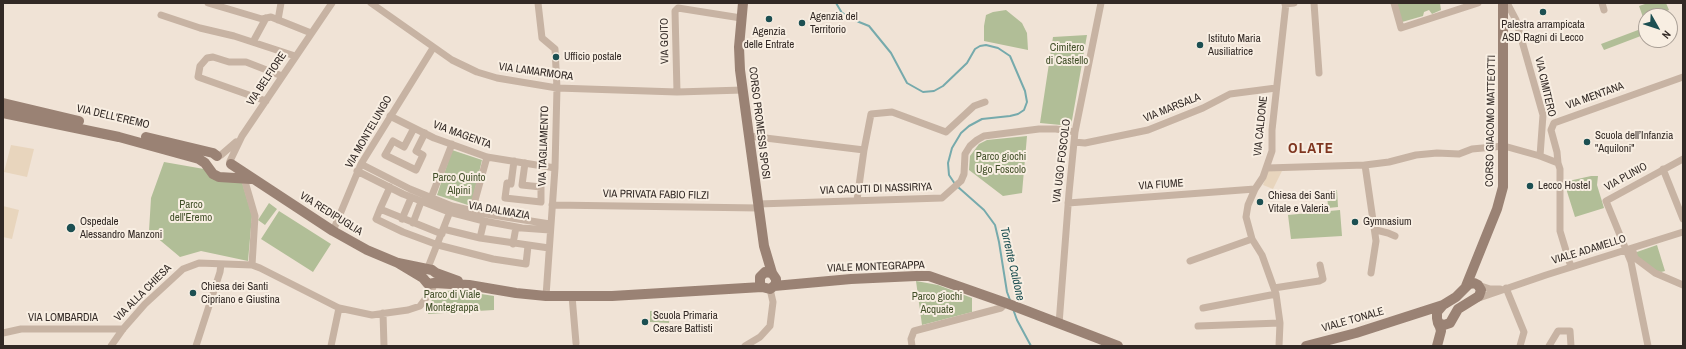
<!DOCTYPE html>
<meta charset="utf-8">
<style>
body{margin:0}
#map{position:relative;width:1686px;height:349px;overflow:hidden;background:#f0e3d6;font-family:"Archivo Narrow",sans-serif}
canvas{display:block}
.frame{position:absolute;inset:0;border:4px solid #322925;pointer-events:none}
.north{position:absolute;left:1638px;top:8px;width:40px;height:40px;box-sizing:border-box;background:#f8eee2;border:1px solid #a99f96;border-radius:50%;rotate:129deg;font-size:11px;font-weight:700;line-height:16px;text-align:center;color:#322925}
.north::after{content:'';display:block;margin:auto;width:14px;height:18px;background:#1c4f52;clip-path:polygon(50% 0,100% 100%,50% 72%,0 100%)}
</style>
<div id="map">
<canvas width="1686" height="349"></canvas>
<div class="frame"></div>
<div class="north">N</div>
</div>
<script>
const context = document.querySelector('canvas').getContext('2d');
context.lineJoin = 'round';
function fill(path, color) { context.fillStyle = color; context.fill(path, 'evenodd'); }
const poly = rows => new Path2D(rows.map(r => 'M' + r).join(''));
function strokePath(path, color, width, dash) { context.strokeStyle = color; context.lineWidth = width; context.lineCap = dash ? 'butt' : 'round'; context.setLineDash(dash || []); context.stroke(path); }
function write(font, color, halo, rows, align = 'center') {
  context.font = font + ' "Archivo Narrow",sans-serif'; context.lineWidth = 4; context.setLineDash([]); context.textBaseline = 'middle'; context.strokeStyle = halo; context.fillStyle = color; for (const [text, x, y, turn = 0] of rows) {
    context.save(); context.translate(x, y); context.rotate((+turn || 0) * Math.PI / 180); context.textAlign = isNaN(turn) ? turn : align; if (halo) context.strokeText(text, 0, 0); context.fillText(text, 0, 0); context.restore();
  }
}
const green = poly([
 [1397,3,1440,3,1441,10,1432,14,1429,10,1424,12,1423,16,1402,22],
 [1648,3,1666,3,1669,10,1654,16,1646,16,1646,19,1644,20,1639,6],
 [1006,10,1022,23,1027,33,1028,50,984,41,984,26,986,15,993,12],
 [1646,27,1646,34,1604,50,1601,44],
 [1087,35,1071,126,1040,123,1053,37],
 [1027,136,1022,193,1003,196,969,170,970,156,979,144,987,140],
 [452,150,482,160,471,206,437,195],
 [164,162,204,169,242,182,252,216,248,261,201,251,180,257,149,231,151,198],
 [1591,176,1598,176,1597,185,1604,208,1575,217,1564,182],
 [1337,190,1338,207,1328,208,1327,191],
 [269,203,277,209,265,225,258,220],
 [1340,210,1342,236,1291,239,1288,215],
 [279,211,331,244,313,272,261,239],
 [1657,245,1665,271,1661,272,1656,271,1636,257,1634,253],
 [916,281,938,285,972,298,972,312,922,325],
 [456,290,494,296,494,310,428,314,430,303,437,292],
 [650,311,670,312,669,323,650,322]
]);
const plaza = poly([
 [11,145,34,149,27,177,4,172],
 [1268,171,1282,171,1273,189,1263,185],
 [3,206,19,210,12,239,3,237]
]);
const stream = poly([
 [836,3,842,13,859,22,869,26,891,53,907,83,923,92,934,91,943,86,967,63,975,49,980,46,986,45,998,48,1010,56,1025,91,1027,102,1024,110,1018,114,1010,116,982,119,969,126,961,133,952,148,948,163,949,175,955,184],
 [958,187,984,210,995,225,999,242,1007,292,1010,300],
 [1013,309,1017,320,1031,346]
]);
const street = poly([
 [208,3,262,19,271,17,311,33],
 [371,3,452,60,477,72,497,78,557,88,677,92,743,90],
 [538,3,542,38,555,49,557,88,555,168,546,296],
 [1314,3,1319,73],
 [1394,3,1401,28,1478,3],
 [1507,3,1516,20,1543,115,1540,156],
 [1602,3,1604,10],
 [1285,4,1294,3],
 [161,15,200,28,234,36,295,56],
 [278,20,281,3],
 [253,42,266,18],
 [677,92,675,11,678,8,741,18],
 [266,101,198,77,200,66,207,58,213,57,229,62,246,62,282,76],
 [390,116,434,138,487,157,555,168],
 [414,128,404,147,393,141,385,155,416,170,423,155,416,151,425,133],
 [749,136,864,150,857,200],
 [1074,142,1085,143,1148,130,1203,108,1230,94,1276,88],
 [864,150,871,114,892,112,946,132,974,106,985,102],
 [221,155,236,142],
 [230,161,242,136,332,3],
 [514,161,511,184,507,183,505,198,541,202,541,187,522,185,525,163],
 [1558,163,1557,152,1551,130,1554,123,1683,77],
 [361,164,410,189,452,206,486,214,550,224],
 [1365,165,1376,241,1371,273],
 [1267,168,1365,165,1389,162,1416,155,1437,153,1459,154,1472,149,1504,146,1540,156,1558,163,1560,169,1560,231,1571,267],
 [1663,169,1683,219],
 [357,171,403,194,449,212,484,221,522,228,550,230],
 [244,178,255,216,252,265],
 [431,198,452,144],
 [1068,203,1255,189],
 [758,204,942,198,961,181,964,174,965,154,970,146,977,140,984,136,1039,129,1056,129,1075,132],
 [552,205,759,208],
 [380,209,390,187],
 [472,211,487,157],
 [402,219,411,198],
 [484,221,480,238,549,248],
 [413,223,421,202],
 [443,229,480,238],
 [1376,230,1388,233,1395,236],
 [333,231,361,164,433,48],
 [442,234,380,209,376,219,403,232,438,245,493,259,526,264,528,246],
 [513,244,516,227],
 [1632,248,1635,258,1655,273,1683,285],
 [1190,261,1252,239],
 [427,270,451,209],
 [1478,285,1490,289,1500,289],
 [1274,288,1319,281,1323,279,1320,265],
 [1506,288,1524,332,1520,346],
 [572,296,576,343],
 [1476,299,1546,275,1683,232],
 [1203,308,1276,294],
 [383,313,384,346],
 [1059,324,1069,193,1075,132,1101,3],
 [1198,326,1280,323],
 [3,333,21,329,123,329],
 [111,346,123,329,145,304,183,269,199,263,252,265,260,268,339,308,372,315,408,310,420,306,432,290,434,283],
 [196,346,220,272,221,264],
 [331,346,339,308],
 [745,346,760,337,770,326,773,302,770,289],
 [912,346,911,339,914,331,1001,308,1006,303],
 [1279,346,1280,323,1276,294,1262,255,1252,239,1246,217,1248,205,1255,189,1263,177,1272,151,1272,130,1286,3],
 [1549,346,1558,331,1570,331,1571,346],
 [1648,346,1631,262,1606,201,1683,159]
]);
const secondary = poly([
 [743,3,739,47,740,70,764,246,772,273],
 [3,103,79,121],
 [3,113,119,137,199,159,205,163,213,174,219,177,251,179],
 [146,137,213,153,217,156],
 [231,164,333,231,367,250,398,263,432,270,436,273,458,281],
 [398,263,423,278,428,284,434,283,469,285,516,293,546,296,612,296,762,287,770,289,774,286,776,283,776,279,772,273,765,272,760,277,760,284,762,287],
 [774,286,851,279,916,276,929,276,1006,303,1118,346],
 [1466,286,1497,209,1503,187,1503,3],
 [1306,346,1356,333,1443,305],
 [1437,346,1441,331,1440,327,1438,323,1437,318,1437,312,1443,305,1456,297,1469,284,1474,283,1478,285,1481,290,1479,296,1458,309,1450,323,1444,325,1438,323]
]);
const markers = [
 [1543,12,4,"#1c4f52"],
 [769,19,4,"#1c4f52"],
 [802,23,4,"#1c4f52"],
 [1200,45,4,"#1c4f52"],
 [556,57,4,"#1c4f52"],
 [1587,142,4,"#1c4f52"],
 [1530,186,4,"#1c4f52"],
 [1260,202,4,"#1c4f52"],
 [1355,222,4,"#1c4f52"],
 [71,228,5,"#1c4f52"],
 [193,293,4,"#1c4f52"],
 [645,322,4,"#1c4f52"]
];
const poiNames = [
 ["Agenzia del",810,17],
 ["Territorio",810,30],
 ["Palestra arrampicata",1543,25,"center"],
 ["ASD Ragni di Lecco",1543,38,"center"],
 ["Agenzia",769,32,"center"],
 ["delle Entrate",769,45,"center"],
 ["Istituto Maria",1208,39],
 ["Ausiliatrice",1208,52],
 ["Ufficio postale",564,57],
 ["Scuola dell’Infanzia",1595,136],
 ["\"Aquiloni\"",1595,149],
 ["Lecco Hostel",1538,186],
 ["Chiesa dei Santi",1268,196],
 ["Vitale e Valeria",1268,209],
 ["Ospedale",80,222],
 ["Alessandro Manzoni",80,235],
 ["Gymnasium",1363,222],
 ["Chiesa dei Santi",201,287],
 ["Cipriano e Giustina",201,300],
 ["Scuola Primaria",653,316],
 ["Cesare Battisti",653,329]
];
const streetNames = [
 ["VIA GOITO",665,41,-91],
 ["VIA LAMARMORA",536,72,8],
 ["VIA BELFIORE",267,79,-56],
 ["VIA CIMITERO",1545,87,77],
 ["VIA MENTANA",1595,96,-20],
 ["VIA MARSALA",1172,108,-22],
 ["VIA DELL'EREMO",113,117,13],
 ["CORSO GIACOMO MATTEOTTI",1491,121,-89],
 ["CORSO PROMESSI SPOSI",759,123,83],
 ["VIA CALDONE",1261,126,-84],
 ["VIA MONTELUNGO",369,132,-60],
 ["VIA MAGENTA",462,135,20],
 ["VIA TAGLIAMENTO",544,146,-88],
 ["VIA UGO FOSCOLO",1062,161,-83],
 ["VIA PLINIO",1626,177,-29],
 ["VIA FIUME",1161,185,-4],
 ["VIA CADUTI DI NASSIRIYA",876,189,-2],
 ["VIA PRIVATA FABIO FILZI",656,195,1],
 ["VIA DALMAZIA",499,211,10],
 ["VIA REDIPUGLIA",331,214,32],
 ["VIALE ADAMELLO",1589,250,-17],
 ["VIALE MONTEGRAPPA",876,267,-2],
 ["VIA ALLA CHIESA",143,293,-45],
 ["VIA LOMBARDIA",63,318],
 ["VIALE TONALE",1353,320,-16]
];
const parkNames = [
 ["Cimitero",1067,48],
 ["di Castello",1067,61],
 ["Parco giochi",1001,157],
 ["Ugo Foscolo",1001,170],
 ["Parco Quinto",459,178],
 ["Alpini",459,191],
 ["Parco",191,205],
 ["dell'Eremo",191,218],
 ["Parco di Viale",452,295],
 ["Montegrappa",452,308],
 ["Parco giochi",937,297],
 ["Acquate",937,310]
];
const waterNames = [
 ["Torrente Caldone",1012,264,77]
];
const districtNames = [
 ["OLATE",1311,149]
];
fill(green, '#b1be97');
fill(plaza, '#e8d5bd');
strokePath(stream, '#76aaac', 2);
strokePath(street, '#c7b3a3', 7);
strokePath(secondary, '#9a8274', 10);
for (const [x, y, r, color] of markers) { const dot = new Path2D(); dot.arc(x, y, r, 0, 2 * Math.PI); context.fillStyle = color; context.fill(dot); strokePath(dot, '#f8eee2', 1.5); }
write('11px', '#322925', '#f8eee2', poiNames, 'left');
write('11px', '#322925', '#f8eee2', streetNames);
write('11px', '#425029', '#f8eee2', parkNames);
write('italic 12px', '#1c4f52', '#f8eee2', waterNames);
context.letterSpacing = '1px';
write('bold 15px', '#7f3620', '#f8eee2', districtNames);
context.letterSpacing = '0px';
</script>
